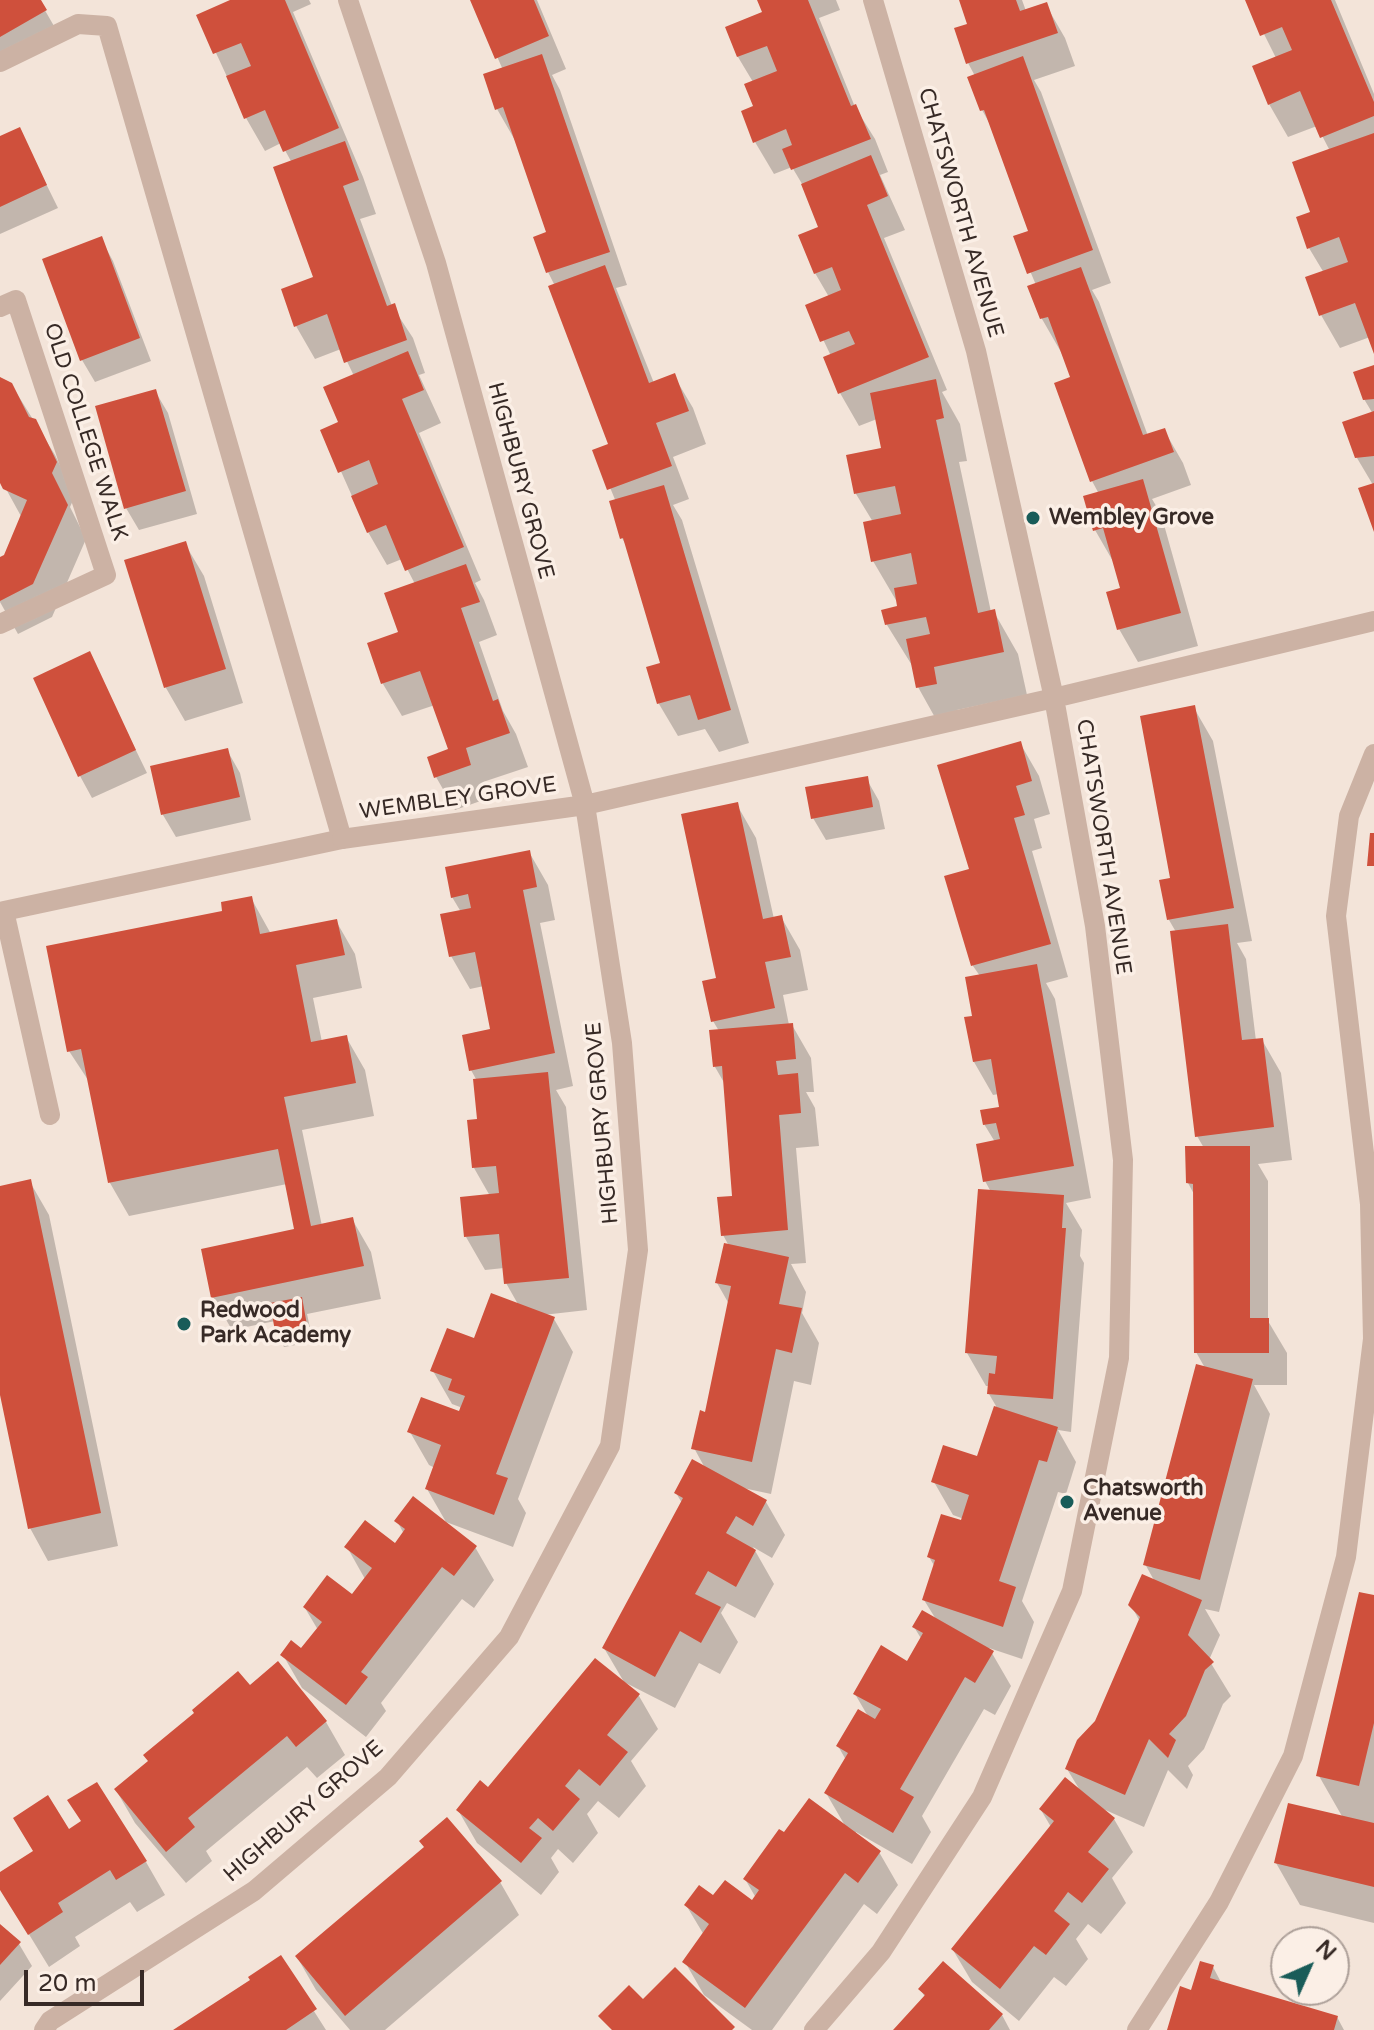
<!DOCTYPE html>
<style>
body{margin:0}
#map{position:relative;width:1374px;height:2030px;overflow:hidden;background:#f3e4d9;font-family:"Varela Round",sans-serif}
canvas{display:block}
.north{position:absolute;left:1270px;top:1926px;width:80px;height:80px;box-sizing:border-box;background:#fbefe6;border:2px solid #ada099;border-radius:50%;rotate:45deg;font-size:22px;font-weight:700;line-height:32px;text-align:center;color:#372a26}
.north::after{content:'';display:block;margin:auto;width:28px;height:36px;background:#195c59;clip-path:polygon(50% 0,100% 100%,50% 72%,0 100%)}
.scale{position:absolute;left:24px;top:1970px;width:120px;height:36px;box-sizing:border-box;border:4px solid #372a26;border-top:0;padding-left:10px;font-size:24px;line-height:28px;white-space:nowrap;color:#372a26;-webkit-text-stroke:6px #fbefe6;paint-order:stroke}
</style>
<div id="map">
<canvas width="1374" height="2030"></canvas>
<div class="north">N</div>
<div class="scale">20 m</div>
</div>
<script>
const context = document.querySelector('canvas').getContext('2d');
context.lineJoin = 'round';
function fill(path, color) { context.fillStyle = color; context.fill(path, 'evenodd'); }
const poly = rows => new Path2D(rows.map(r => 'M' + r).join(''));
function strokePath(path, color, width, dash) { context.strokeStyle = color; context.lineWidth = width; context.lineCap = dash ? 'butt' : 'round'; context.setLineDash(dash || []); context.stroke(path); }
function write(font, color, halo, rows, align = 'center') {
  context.font = font + ' "Varela Round",sans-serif'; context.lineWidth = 7; context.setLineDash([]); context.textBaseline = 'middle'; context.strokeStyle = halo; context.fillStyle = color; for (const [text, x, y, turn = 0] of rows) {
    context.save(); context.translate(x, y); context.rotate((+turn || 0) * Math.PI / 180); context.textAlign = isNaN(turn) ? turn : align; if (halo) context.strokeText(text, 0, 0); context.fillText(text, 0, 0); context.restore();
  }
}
const shadow = poly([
 [0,0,39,0,58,33,0,56],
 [233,0,309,0,311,4,293,12,363,177,376,214,360,219,392,306,413,338,425,373,419,375,441,423,419,433,481,580,475,583,484,600,497,635,479,642,503,711,516,734,528,767,483,782,489,798,455,810,436,777,451,751,435,705,402,716,383,684,370,644,400,633,415,584,402,559,387,565,368,532,323,431,341,424,354,376,341,349,315,359,296,326,316,279,292,163,281,143,265,151,246,118,199,16],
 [472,0,537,0,566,69,552,75,560,90,627,285,616,288,654,383,674,376,693,408,706,444,673,457,689,499,673,505,682,520,749,743,719,752,705,729,678,736,659,704,648,669,663,664,628,549,622,538,616,502,595,451,611,445,555,286,548,272,549,234,516,142,497,109,503,70],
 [759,0,836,0,840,10,819,18,855,107,875,139,888,172,880,175,905,230,884,238,947,390,942,392,960,424,967,461,959,462,991,612,994,612,1018,654,1027,695,957,710,961,726,942,730,918,687,913,667,887,625,884,611,900,607,873,561,873,522,856,494,849,457,884,450,877,419,859,426,840,393,831,356,807,306,829,297,815,273,821,228,808,194,792,167,774,174,755,142,753,82,738,57,727,28,765,14],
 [961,0,1022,0,1026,11,1046,5,1065,38,1075,66,1034,80,1041,92,1111,283,1092,290,1099,302,1148,436,1164,430,1183,463,1191,485,1152,499,1161,514,1198,646,1138,662,1119,629,1123,589,1114,563,1095,530,1099,494,1092,481,1056,384,1072,378,1061,352,1042,319,1030,287,1036,285,1016,238,1031,232,995,133,982,110,975,76,968,63,969,25],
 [1247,0,1335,0,1374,94,1374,349,1370,337,1340,348,1321,315,1324,273,1309,248,1312,213,1330,151,1317,126,1288,137,1269,104,1276,58],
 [19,129,58,208,0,234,0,138],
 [101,239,113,261,151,361,95,382,82,360],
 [1374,367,1374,527,1373,485,1357,458,1373,414,1364,399],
 [0,379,11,384,55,455,75,496,70,507,86,539,52,617,18,634,0,602,0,559,5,556,22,518,0,478],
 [155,391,168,413,197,514,139,530,126,508],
 [185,544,204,576,243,703,185,721,166,688,126,561],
 [89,654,147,773,92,798,80,776],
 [1194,708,1213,741,1252,941,1237,943,1246,959,1256,1041,1262,1040,1281,1073,1292,1160,1258,1164,1268,1181,1268,1321,1287,1353,1287,1385,1254,1385,1270,1414,1219,1612,1205,1609,1220,1635,1209,1660,1231,1696,1223,1704,1204,1749,1188,1766,1193,1775,1187,1789,1168,1770,1144,1827,1103,1809,1114,1819,1133,1852,1112,1878,1126,1903,1101,1934,1088,1924,1076,1939,1088,1959,1066,1986,1054,1977,1019,2021,972,1982,953,1950,1051,1827,1041,1810,1081,1792,1067,1769,1097,1722,1140,1622,1131,1605,1155,1582,1145,1564,1205,1368,1196,1352,1195,1196,1188,1183,1204,1148,1197,1136,1176,932,1169,920,1161,882,1173,880],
 [1020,743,1039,776,1050,814,1034,819,1042,848,1032,851,1068,977,1046,983,1055,999,1091,1198,1066,1203,1082,1230,1080,1256,1084,1263,1071,1432,1058,1430,1076,1462,1066,1494,1058,1492,1022,1601,1034,1622,1022,1659,989,1648,1011,1686,995,1715,984,1709,922,1816,931,1832,912,1864,856,1832,855,1834,879,1852,898,1885,877,1914,864,1904,772,2030,752,2030,704,1995,685,1962,704,1935,686,1905,714,1898,753,1902,756,1898,745,1879,784,1835,847,1829,826,1793,846,1760,838,1746,869,1718,855,1694,908,1663,922,1640,914,1627,937,1621,924,1600,935,1567,929,1557,964,1519,953,1515,934,1482,979,1458,996,1406,989,1394,990,1386,986,1386,967,1353,991,1192,985,1181,995,1142,984,1124,1002,1109,999,1094,993,1095,974,1062,975,1018,980,976,973,966,946,877,971,870],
 [227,750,240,773,251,820,176,837,163,815,153,767],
 [866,778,879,801,885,829,826,840,813,818],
 [737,805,756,838,774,919,781,917,800,950,808,990,783,995,789,1025,792,1025,811,1058,814,1092,806,1092,815,1108,819,1146,796,1148,806,1263,791,1264,806,1292,802,1313,819,1343,811,1385,794,1381,771,1494,743,1488,766,1502,785,1535,772,1558,753,1547,774,1584,755,1618,727,1603,721,1613,738,1642,720,1674,699,1663,675,1708,624,1682,604,1648,682,1503,676,1493,705,1468,694,1448,706,1414,729,1304,717,1283,729,1246,723,1235,735,1198,726,1086,715,1067,719,1031,713,1021],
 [529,852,548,885,555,920,540,923,573,1086,556,1090,566,1107,587,1310,543,1315,554,1319,573,1352,518,1499,526,1513,513,1547,446,1522,427,1489,435,1468,429,1465,410,1432,460,1414,460,1407,452,1404,433,1371,519,1306,506,1283,504,1268,485,1270,466,1237,490,1196,474,1168,480,1121,477,1081,471,1070,493,1031,484,986,470,989,451,956,461,912,452,897],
 [251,898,271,934,336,921,355,954,362,988,313,998,322,1042,346,1037,365,1070,374,1116,302,1130,322,1226,352,1219,371,1252,381,1299,307,1314,313,1342,284,1347,278,1336,275,1321,232,1330,213,1297,297,1231,287,1184,129,1216,110,1183,90,1083,69,1051,224,912],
 [30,1182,49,1215,118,1546,48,1561,30,1528,0,1385,0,1188],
 [397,1521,475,1547,494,1580,474,1608,462,1599,381,1703,386,1711,366,1737,302,1688,283,1655,301,1651,318,1630,305,1608,352,1597,365,1579,347,1547,395,1545,404,1534],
 [1374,1598,1374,1923,1300,1905,1276,1863,1343,1818,1319,1776],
 [595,1660,639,1696,658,1729,631,1761,646,1786,619,1818,598,1801,587,1814,598,1833,573,1863,558,1849,551,1858,559,1872,541,1895,477,1843,458,1810,489,1789],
 [277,1664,326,1722,345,1755,317,1778,307,1767,206,1851,212,1861,186,1883,135,1823,116,1790],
 [447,1820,500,1882,519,1915,385,2030,350,2030,316,1990,297,1957,426,1849],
 [69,1831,146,1862,165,1895,137,1912,130,1902,75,1937,80,1946,49,1967,0,1887,0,1874],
 [0,1926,19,1944,32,1966,0,2001],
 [280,1958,326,2030,177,2030,252,1980],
 [1213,1967,1222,1984,1337,2017,1344,2030,1169,2030,1192,1992],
 [920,1989,1002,2015,1010,2030,896,2030,925,1997]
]);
const building = poly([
 [0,0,41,0,47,10,0,37],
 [230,0,285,0,339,128,283,152,265,110,244,119,226,76,251,66,241,43,213,54,196,15],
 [470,0,534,0,549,36,495,59],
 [757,0,808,0,851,106,856,104,871,139,791,170,782,149,792,145,786,129,753,143,741,111,753,106,744,84,777,71,767,46,737,57,725,27,762,12],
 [959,0,1016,0,1020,11,1047,2,1058,33,966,64,954,28,967,24],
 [1245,0,1331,0,1374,102,1374,116,1320,138,1300,91,1268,105,1252,66,1292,50,1282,27,1260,36],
 [542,54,610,252,546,273,533,237,546,232,503,107,495,110,483,74],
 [1023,56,1093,250,1027,274,1013,236,1028,231,984,110,980,111,967,77],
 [20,127,47,185,0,207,0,136],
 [1374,133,1374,354,1355,303,1319,316,1305,277,1348,262,1339,237,1307,249,1296,217,1310,212,1292,162],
 [345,141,359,180,343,186,387,306,395,303,407,340,344,363,327,314,294,327,281,289,313,277,273,167],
 [871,155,888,196,867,205,929,357,838,394,823,357,855,344,849,331,820,342,805,305,841,290,832,267,814,274,798,235,818,227,801,184],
 [102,236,140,338,80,361,42,259],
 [605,265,649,383,675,373,689,411,656,423,672,466,607,490,592,450,608,444,548,286],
 [1081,267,1143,435,1165,428,1174,452,1090,482,1054,383,1070,377,1048,317,1040,319,1027,286],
 [408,351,424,390,402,399,464,547,405,571,386,525,367,533,351,496,378,484,369,460,338,473,320,430,338,422,323,387],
 [1374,365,1374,399,1363,400,1353,372],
 [0,377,12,383,29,417,36,419,57,462,52,473,68,505,33,584,0,601,0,557,4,555,27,500,3,489,0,483],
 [936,379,944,418,936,420,978,613,995,609,1004,652,934,667,937,684,916,688,906,639,930,634,926,617,885,625,881,610,897,606,894,588,917,584,911,553,871,562,863,522,901,514,895,486,854,494,846,455,881,448,870,393],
 [156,389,186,491,124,509,95,406],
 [1374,411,1374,456,1355,458,1342,422],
 [1143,479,1181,613,1117,630,1106,592,1120,588,1103,528,1093,531,1083,496],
 [1374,483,1374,532,1358,488],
 [664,485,731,710,698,720,690,695,657,704,646,667,660,663,623,538,620,539,609,501],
 [186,541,226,669,164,688,124,560],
 [466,564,480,602,461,608,493,701,498,699,510,733,466,748,471,765,434,778,427,757,448,749,420,671,381,684,367,643,398,632,384,593],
 [90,651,136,750,78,777,33,678],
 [1195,705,1234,908,1167,920,1159,880,1170,878,1140,716],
 [1021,741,1032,781,1016,786,1025,815,1014,818,1051,944,971,966,944,876,969,869,937,765],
 [228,748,240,797,161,815,150,766],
 [868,776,873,807,811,819,805,787],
 [738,802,763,919,782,915,791,957,765,962,775,1008,711,1022,702,981,716,978,681,814],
 [1370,833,1374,833,1374,866,1367,866],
 [530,850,537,887,523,890,555,1053,469,1071,462,1035,490,1029,475,952,449,957,440,914,471,908,468,894,451,898,445,867],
 [252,896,260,934,337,919,345,955,296,965,311,1042,347,1035,356,1083,284,1097,311,1226,353,1217,364,1266,211,1298,201,1249,294,1229,278,1149,108,1183,81,1049,67,1052,46,946,222,911,221,902],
 [1228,924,1242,1040,1263,1038,1274,1127,1195,1137,1170,931],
 [1037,964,1074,1166,983,1182,976,1144,1000,1139,996,1123,983,1125,980,1110,999,1107,991,1059,973,1062,964,1017,972,1016,965,977],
 [793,1023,796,1059,776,1061,778,1075,798,1073,801,1113,779,1115,788,1230,721,1236,717,1197,732,1196,722,1066,713,1067,709,1030],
 [548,1072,569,1278,504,1284,499,1234,464,1237,460,1197,499,1193,496,1166,472,1168,467,1120,477,1119,473,1079],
 [1185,1146,1250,1146,1250,1318,1269,1318,1269,1353,1194,1353,1193,1184,1186,1183],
 [31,1179,101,1513,28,1529,0,1395,0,1186],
 [978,1189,1064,1195,1062,1228,1066,1228,1053,1399,987,1394,989,1373,995,1374,997,1356,965,1353],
 [724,1243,789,1257,779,1304,802,1308,792,1353,776,1349,752,1462,691,1449,700,1410,705,1412,731,1286,715,1283],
 [491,1293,555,1317,496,1474,508,1478,494,1515,425,1489,441,1445,407,1432,421,1397,459,1411,465,1396,448,1390,452,1379,430,1371,447,1328,474,1338],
 [302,1297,308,1331,276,1337,270,1303],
 [1196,1364,1253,1379,1200,1580,1143,1565],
 [994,1406,1058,1427,1047,1462,1039,1460,999,1581,1016,1587,1003,1627,922,1600,935,1560,927,1557,941,1514,961,1520,969,1495,931,1482,943,1445,977,1456],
 [692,1459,767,1500,753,1526,736,1516,726,1533,756,1550,736,1587,708,1571,695,1594,721,1607,701,1643,680,1631,655,1677,602,1648,683,1498,674,1493],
 [413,1496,477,1546,454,1576,442,1567,361,1672,368,1677,346,1705,280,1655,291,1640,301,1648,322,1622,303,1607,327,1575,352,1594,372,1568,344,1547,365,1520,395,1543,405,1529,394,1521],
 [1142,1574,1202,1600,1188,1635,1214,1662,1205,1670,1186,1716,1169,1734,1176,1740,1168,1758,1149,1739,1125,1795,1065,1769,1077,1740,1095,1721,1140,1617,1128,1605],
 [1359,1592,1374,1595,1374,1723,1359,1786,1316,1776],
 [922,1610,994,1651,975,1683,965,1677,900,1789,914,1797,893,1833,824,1793,848,1753,836,1746,858,1709,875,1719,881,1709,853,1694,881,1645,907,1661,923,1633,912,1627],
 [595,1658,640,1694,607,1735,628,1752,600,1786,579,1769,565,1786,580,1799,553,1831,538,1818,529,1828,542,1838,521,1863,456,1810,480,1780,488,1787],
 [278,1661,327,1721,296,1747,287,1736,188,1818,195,1827,166,1852,114,1789,148,1761,143,1755,194,1713,192,1710,238,1671,250,1685],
 [1065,1777,1115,1818,1088,1852,1109,1869,1082,1903,1068,1892,1054,1911,1070,1924,1046,1955,1034,1946,1000,1989,951,1949,1054,1821,1039,1809],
 [97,1782,147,1861,116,1880,110,1870,58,1903,63,1912,28,1935,0,1890,0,1872,33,1851,13,1818,48,1795,69,1829,81,1821,67,1800],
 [809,1798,881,1851,858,1883,845,1873,745,2008,682,1962,709,1924,684,1905,699,1885,713,1895,725,1880,752,1900,759,1890,743,1879,779,1829,784,1832],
 [1288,1803,1374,1823,1374,1887,1274,1863],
 [447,1817,502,1881,345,2016,295,1956,424,1847,419,1841],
 [0,1924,21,1942,0,1965],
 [281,1955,317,2009,286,2030,173,2030,250,1980,248,1977],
 [943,1961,1003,2014,989,2030,893,2030,925,1995,918,1989],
 [1200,1961,1214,1965,1210,1978,1338,2016,1334,2030,1167,2030,1180,1986,1191,1990],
 [675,1967,735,2027,732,2030,612,2030,598,2016,629,1985,643,1999]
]);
const service = poly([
 [0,62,78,24,107,26,342,839,4,911,50,1115],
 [1137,2030,1219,1902,1293,1756,1346,1557,1373,1339,1370,1204,1336,916,1349,816,1374,754]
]);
const minor = poly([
 [0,307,16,300,106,575,0,624],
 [342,839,585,805,1054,698,1374,621],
 [44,2030,50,2021,254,1891,388,1777,509,1637,610,1446,638,1250,622,1043,585,805,436,263,348,0],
 [814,2030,881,1952,982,1797,1072,1591,1119,1358,1123,1160,1095,926,1054,698,976,351,873,0]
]);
const markers = [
 [1033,518,8,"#195c59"],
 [184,1324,8,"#195c59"],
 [1067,1502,8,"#195c59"]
];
const streetNames = [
 ["CHATSWORTH AVENUE",960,213,74],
 ["OLD COLLEGE WALK",85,432,72],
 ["HIGHBURY GROVE",520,481,75],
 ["WEMBLEY GROVE",458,799,-8],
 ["CHATSWORTH AVENUE",1103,847,81],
 ["HIGHBURY GROVE",603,1123,-95],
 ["HIGHBURY GROVE",304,1812,-41]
];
const poiNames = [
 ["Wembley Grove",1049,518],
 ["Redwood",200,1311],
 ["Park Academy",200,1336],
 ["Chatsworth",1083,1489],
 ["Avenue",1083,1514]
];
fill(shadow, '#0003');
fill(building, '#cf503c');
strokePath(service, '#ccb2a4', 20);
strokePath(minor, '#ccb2a4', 20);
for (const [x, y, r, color] of markers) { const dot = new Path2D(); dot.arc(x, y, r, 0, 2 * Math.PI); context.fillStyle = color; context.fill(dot); strokePath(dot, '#fbefe6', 3); }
write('22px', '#372a26', '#fbefe6', streetNames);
write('bold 22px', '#372a26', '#fbefe6', poiNames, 'left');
</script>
